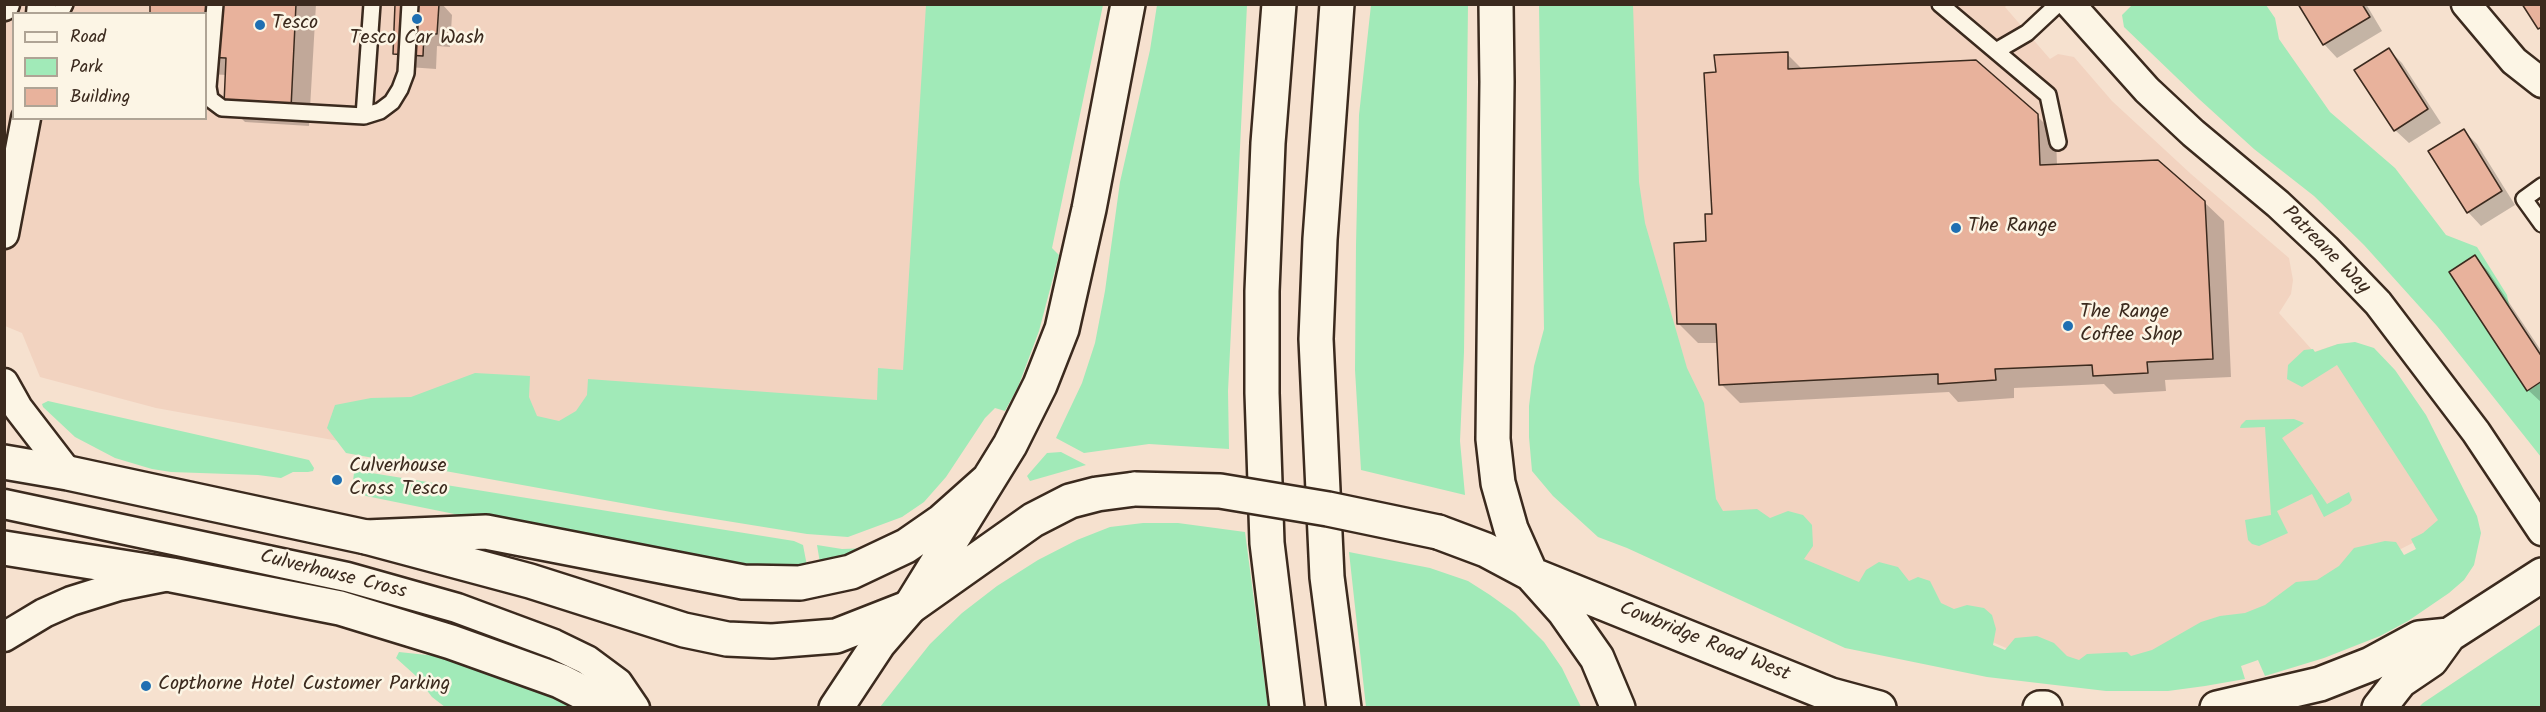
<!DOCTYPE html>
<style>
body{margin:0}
#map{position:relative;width:2546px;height:712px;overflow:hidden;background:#f6e1cf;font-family:Kalam,sans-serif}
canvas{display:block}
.frame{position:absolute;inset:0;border:6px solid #3b2a1e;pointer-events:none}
.legend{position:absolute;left:12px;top:12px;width:195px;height:108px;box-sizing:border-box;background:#fcf5e5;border:2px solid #afa495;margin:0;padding:8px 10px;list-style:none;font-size:18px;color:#3b2a1e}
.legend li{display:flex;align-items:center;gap:12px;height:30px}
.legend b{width:30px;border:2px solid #afa495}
</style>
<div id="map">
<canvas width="2546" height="712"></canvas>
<div class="frame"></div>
<ul class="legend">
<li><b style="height:8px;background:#fcf5e5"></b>Road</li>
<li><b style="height:16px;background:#a1eab8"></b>Park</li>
<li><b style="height:16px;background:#e8b29c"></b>Building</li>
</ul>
</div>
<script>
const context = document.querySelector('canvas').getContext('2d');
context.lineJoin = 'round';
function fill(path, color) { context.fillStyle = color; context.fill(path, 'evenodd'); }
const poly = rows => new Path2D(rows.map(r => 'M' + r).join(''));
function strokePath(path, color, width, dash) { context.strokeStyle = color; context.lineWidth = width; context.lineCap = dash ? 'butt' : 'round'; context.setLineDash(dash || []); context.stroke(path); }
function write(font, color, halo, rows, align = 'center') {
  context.font = font + ' Kalam,sans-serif'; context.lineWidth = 5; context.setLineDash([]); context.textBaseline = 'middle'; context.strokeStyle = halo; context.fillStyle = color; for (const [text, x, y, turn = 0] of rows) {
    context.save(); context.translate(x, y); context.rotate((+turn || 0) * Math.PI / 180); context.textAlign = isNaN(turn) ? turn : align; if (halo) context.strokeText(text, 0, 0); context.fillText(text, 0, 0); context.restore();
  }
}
const built = poly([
 [4,5,1060,5,948,423,687,504,156,408,40,377,22,333,5,326],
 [14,14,206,14,206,118,14,118],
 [1627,5,2007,5,2005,7,2050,59,2058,54,2074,57,2112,101,2191,174,2289,258,2293,280,2291,294,2279,313,2314,352,2338,344,2450,524,2129,687,2013,651,1720,523,1635,221]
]);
const green = poly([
 [926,5,1103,5,1052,248,1059,255,1039,331,1018,387,1005,411,995,408,985,418,946,477,924,502,902,517,848,537,807,534,671,512,346,453,327,428,335,405,371,398,411,397,475,373,530,376,529,397,537,416,559,421,576,411,587,395,588,379,877,400,878,368,903,370],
 [1157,5,1247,5,1228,391,1229,449,1149,444,1084,453,1056,438,1082,383,1095,343,1105,291,1120,182,1150,50],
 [1371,5,1468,5,1464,352,1460,441,1465,495,1361,470,1355,370,1356,245,1359,115],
 [1539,5,1633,5,1639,182,1645,223,1687,368,1704,403,1716,499,1723,511,1757,509,1770,518,1788,511,1803,515,1812,525,1813,546,1804,559,1859,582,1866,570,1879,562,1898,567,1909,581,1918,577,1930,581,1941,603,1954,609,1967,605,1984,608,1992,615,1996,629,1993,645,2005,650,2015,638,2037,636,2054,643,2067,656,2079,660,2087,654,2127,652,2131,656,2152,650,2201,622,2220,616,2245,613,2265,605,2296,582,2317,580,2339,566,2354,548,2385,541,2396,542,2404,555,2416,549,2411,539,2423,533,2438,520,2337,365,2302,387,2287,379,2288,365,2304,350,2313,349,2315,352,2338,344,2355,342,2374,348,2395,370,2426,415,2477,516,2481,533,2474,565,2464,580,2449,593,2408,621,2380,636,2324,658,2265,676,2258,660,2241,666,2245,679,2205,686,2168,691,2106,691,1987,677,1845,648,1627,548,1598,537,1553,496,1532,471,1529,437,1529,406,1534,366,1544,329],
 [2132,5,2266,5,2275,18,2279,39,2330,112,2395,168,2446,235,2477,247,2507,295,2518,349,2541,384,2541,457,2437,326,2364,245,2314,196,2254,149,2199,99,2124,27,2122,15],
 [48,401,309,460,314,468,313,471,308,472,293,472,281,478,258,475,171,472,152,469,115,458,75,437,43,407,42,404],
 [2294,419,2304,423,2282,438,2327,504,2349,492,2352,500,2349,504,2324,517,2312,494,2277,511,2288,533,2259,546,2252,544,2248,540,2245,520,2271,515,2265,427,2240,428,2241,425,2246,420],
 [1061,452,1086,465,1030,481,1027,476,1047,453],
 [359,471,794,541,803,545,808,571,783,574,474,518,366,496,363,494,365,484,353,481,354,473],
 [1143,523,1178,523,1245,532,1268,707,880,707,930,644,962,613,997,586,1038,560,1077,540,1110,527],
 [817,545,842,549,871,548,821,569],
 [1349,552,1430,568,1468,581,1490,595,1515,613,1544,642,1562,668,1581,707,1366,707],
 [2541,624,2541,707,2419,707,2423,703],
 [399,652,436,656,506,677,577,707,445,707,432,697,416,676,396,658]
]);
const shadow = poly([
 [152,4,316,4,309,126,245,122,226,103,227,75,206,74,206,14],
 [397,4,442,4,452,15,450,47,437,46,436,69,408,67,395,53],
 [2300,4,2366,4,2382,31,2337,58,2324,44],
 [2388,49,2402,63,2441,123,2409,143,2395,130],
 [1787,54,1803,70,2037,116,2056,135,2057,165,2204,202,2224,221,2231,377,2165,380,2166,391,2114,394,2104,384,2014,388,2014,398,1958,402,1949,392,1740,403,1721,384,1718,343,1698,343,1679,324,1708,243,1713,216,1718,74],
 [2464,131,2477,144,2515,205,2481,226,2468,212],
 [2475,257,2488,271,2542,352,2542,403,2528,390]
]);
const building = poly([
 [150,4,296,4,291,108,224,104,226,58,206,57,206,14,150,14,150,4],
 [395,4,439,4,437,34,424,33,423,56,393,54,395,4],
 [2298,4,2362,4,2370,17,2323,45,2298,4],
 [2522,4,2542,4,2542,27,2538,29,2522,4],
 [2389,48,2428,109,2394,131,2354,70,2389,48],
 [1788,52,1788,69,1976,60,2038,114,2040,165,2158,160,2205,201,2213,359,2147,362,2148,373,2093,376,2092,365,1995,369,1996,380,1938,384,1938,374,1719,385,1716,324,1677,324,1674,243,1706,241,1705,214,1712,214,1704,73,1716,72,1714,55,1788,52],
 [2464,129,2502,191,2467,213,2428,151,2464,129],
 [2475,255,2542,357,2542,381,2527,391,2449,272,2475,255]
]);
const service = poly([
 [215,4,208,87,210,99,222,108,364,116,372,4],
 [1940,4,2048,95,2058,142],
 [60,14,65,4],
 [1996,51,2027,33,2058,4],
 [364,116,380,111,392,102,400,89,406,73,410,4],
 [2542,186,2524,199,2542,224]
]);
const minor = poly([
 [2070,4,2147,90,2193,133,2278,204,2326,249,2378,303,2476,432,2542,531],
 [2466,4,2514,61,2542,83],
 [4,6,5,4],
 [41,14,42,4],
 [4,234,26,118],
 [4,383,18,408,68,473],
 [4,504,347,577,457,608,554,644,587,660,618,683,635,708],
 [4,637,44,613,71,601,119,586,164,577]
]);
const tertiary = poly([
 [2040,708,2045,708],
 [2217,708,2320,684,2371,664,2419,638,2449,635],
 [2379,708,2400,681,2431,660,2449,635,2542,575]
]);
const primary = poly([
 [1279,4,1268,143,1262,291,1262,393,1267,543,1287,708],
 [1337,4,1320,239,1316,339,1327,577,1344,708],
 [4,462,68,473,366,537,530,581,684,630,727,639,772,641,836,636,910,607],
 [4,548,172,575,340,608,451,642,560,681,613,708]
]);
const trunk = poly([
 [1496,4,1497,82,1493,439,1498,483,1511,529,1531,574],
 [1438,532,1486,550,1531,574,1564,611,1597,658,1618,708],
 [366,537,486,532,743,582,800,583,851,572,906,546,942,521,988,480],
 [1531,574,1831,695,1879,708],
 [910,607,1010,445,1040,385,1062,329,1089,209,1128,4],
 [836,708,879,643,910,607,1033,520,1070,501,1097,494,1135,489]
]);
const trunkBridge = poly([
 [1135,489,1220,491,1328,509,1438,532]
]);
const markers = [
 [417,19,6,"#1f6fb2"],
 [260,25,6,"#1f6fb2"],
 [1956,228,6,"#1f6fb2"],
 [2068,326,6,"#1f6fb2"],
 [337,480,6,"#1f6fb2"],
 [146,686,6,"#1f6fb2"]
];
const poiNames = [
 ["Tesco",272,25],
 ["Tesco Car Wash",417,40,"center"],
 ["The Range",1968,228],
 ["The Range",2080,314],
 ["Coffee Shop",2080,337],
 ["Culverhouse",349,468],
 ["Cross Tesco",349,491],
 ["Copthorne Hotel Customer Parking",158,686]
];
const streetNames = [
 ["Patreane Way",2325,251,45],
 ["Culverhouse Cross",333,576,14],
 ["Cowbridge Road West",1704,643,22]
];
fill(built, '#f2d3c0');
fill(green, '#a1eab8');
fill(shadow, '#0003');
fill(building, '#e8b29c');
strokePath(building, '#3b2a1e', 1.5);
strokePath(service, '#3b2a1e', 20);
strokePath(minor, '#3b2a1e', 33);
strokePath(tertiary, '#3b2a1e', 38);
strokePath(primary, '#3b2a1e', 38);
strokePath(trunk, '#3b2a1e', 38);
strokePath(service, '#fcf5e5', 15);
strokePath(minor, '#fcf5e5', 28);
strokePath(tertiary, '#fcf5e5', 33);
strokePath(primary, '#fcf5e5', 33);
strokePath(trunk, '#fcf5e5', 33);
strokePath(trunkBridge, '#3b2a1e', 38, []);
strokePath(trunkBridge, '#fcf5e5', 33);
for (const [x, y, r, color] of markers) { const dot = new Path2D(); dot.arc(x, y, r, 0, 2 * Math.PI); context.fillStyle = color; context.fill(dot); strokePath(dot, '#fcf5e5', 2); }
write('20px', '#3b2a1e', '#fcf5e5', poiNames, 'left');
write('20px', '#3b2a1e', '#fcf5e5', streetNames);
</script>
